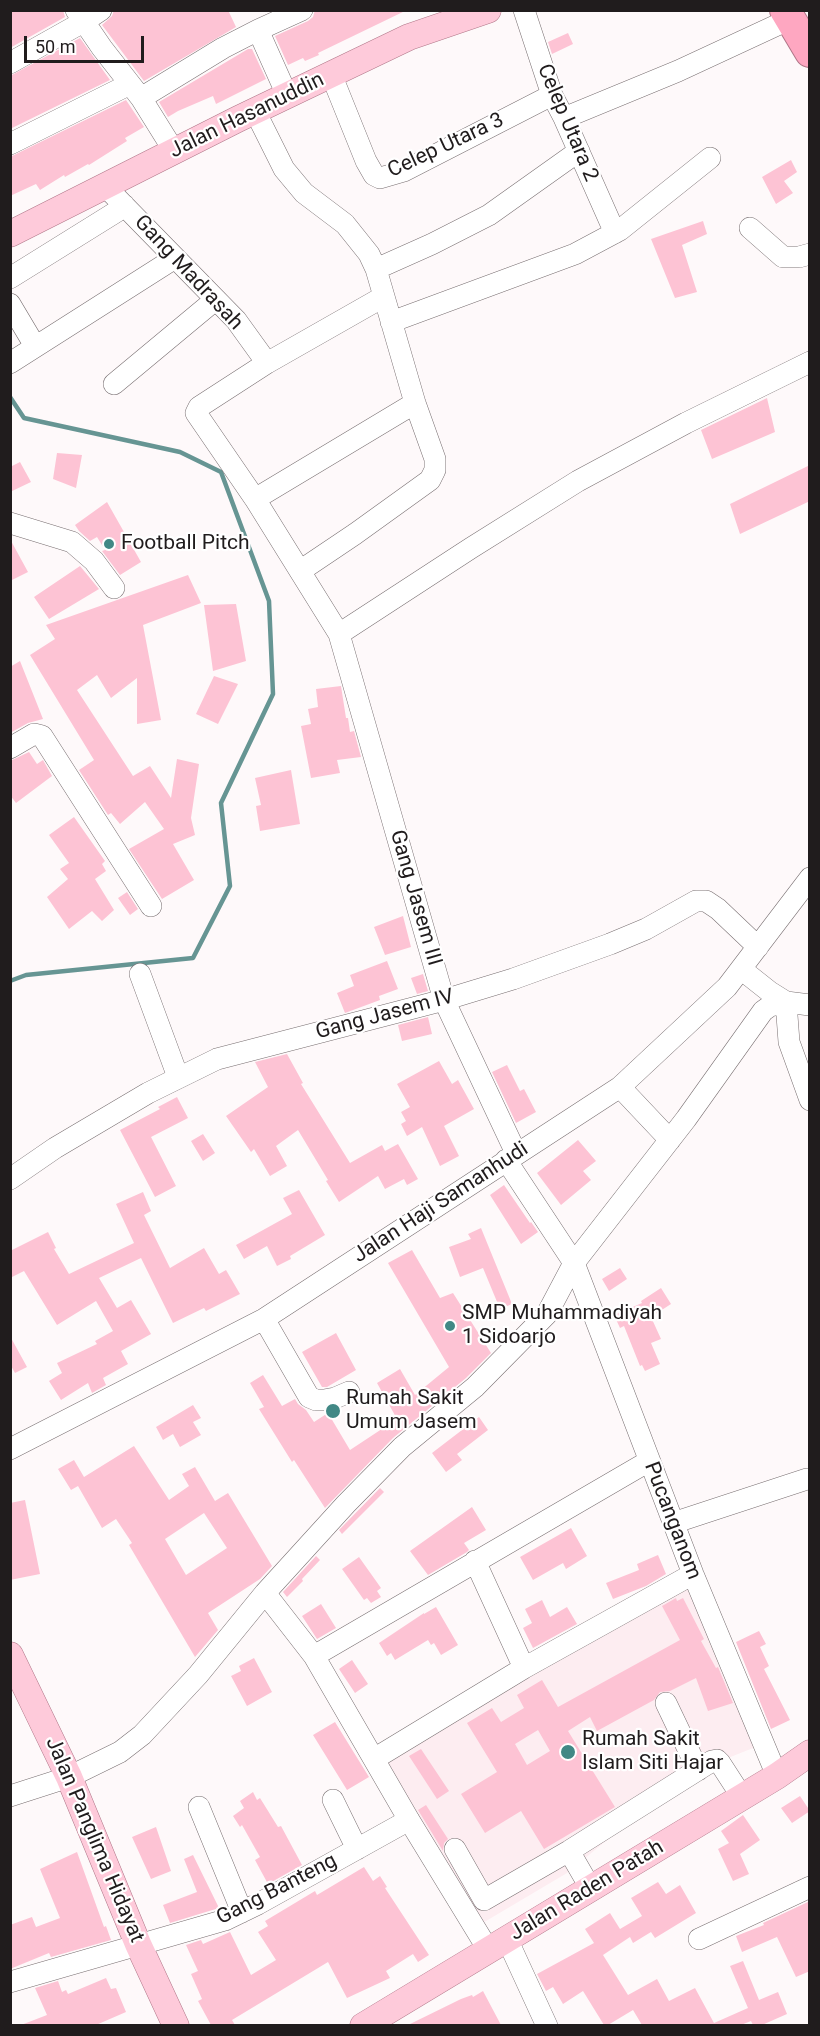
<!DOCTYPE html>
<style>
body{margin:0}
#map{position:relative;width:820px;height:2036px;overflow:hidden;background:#fef9fa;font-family:Roboto,sans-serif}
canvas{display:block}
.frame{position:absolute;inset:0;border:12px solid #201c1d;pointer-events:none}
.scale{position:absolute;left:24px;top:36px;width:120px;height:27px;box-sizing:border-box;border:3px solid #201c1d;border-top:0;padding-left:8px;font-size:18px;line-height:21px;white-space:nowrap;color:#201c1d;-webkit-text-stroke:4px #fff;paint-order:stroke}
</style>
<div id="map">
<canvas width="820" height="2036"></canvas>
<div class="frame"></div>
<div class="scale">50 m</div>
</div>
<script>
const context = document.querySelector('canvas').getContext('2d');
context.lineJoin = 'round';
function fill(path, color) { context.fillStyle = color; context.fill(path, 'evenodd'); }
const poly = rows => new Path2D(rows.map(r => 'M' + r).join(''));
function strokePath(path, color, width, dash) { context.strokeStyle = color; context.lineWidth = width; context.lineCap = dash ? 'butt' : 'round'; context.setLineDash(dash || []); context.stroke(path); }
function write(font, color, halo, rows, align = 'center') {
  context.font = font + ' Roboto,sans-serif'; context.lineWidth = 4.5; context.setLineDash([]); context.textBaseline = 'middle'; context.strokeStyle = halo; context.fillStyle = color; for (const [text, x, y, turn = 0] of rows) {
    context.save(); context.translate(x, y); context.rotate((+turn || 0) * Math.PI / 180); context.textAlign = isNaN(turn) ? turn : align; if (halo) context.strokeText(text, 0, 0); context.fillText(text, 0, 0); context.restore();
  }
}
const built = poly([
 [691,1578,758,1746,728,1758,704,1760,567,1873,481,1924,382,1759]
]);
const stream = poly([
 [10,397,24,418,180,452,221,472,269,601,273,694,221,803,230,886,193,958,26,975,10,981]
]);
const building = poly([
 [10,10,63,10,65,17,10,48],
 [114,10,228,10,236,27,144,81,102,25,112,16],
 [315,10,407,10,318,53,319,55,305,61,303,58,288,65,275,36,308,21,313,17],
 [568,33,573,44,552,54,548,42],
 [80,38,110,80,10,129,10,76],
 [248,49,252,49,266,79,216,104,213,96,178,111,168,117,159,102],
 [126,100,144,127,125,138,127,141,89,165,88,164,65,177,64,175,40,190,36,184,10,196,10,157],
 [791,160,797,172,784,181,793,193,776,204,762,177],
 [703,221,707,234,682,245,697,292,675,298,651,239],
 [767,398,775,432,712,459,701,430],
 [57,453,82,455,76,488,53,479],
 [20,462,31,482,10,492,10,467],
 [810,465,810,501,740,534,730,504],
 [107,502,141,562,120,575,102,551,105,550,97,537,90,541,79,531,75,525],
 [10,539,28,572,10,581],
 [80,566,99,589,49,619,34,597],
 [188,575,201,603,143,625,161,720,137,724,137,678,111,698,97,675,77,690,133,776,150,766,171,798,177,759,199,764,191,818,195,835,173,844,194,880,162,899,129,849,164,829,145,802,120,824,111,813,108,815,79,770,94,760,30,655,55,639,46,625],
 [236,604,246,661,213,671,204,605],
 [20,661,43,719,28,723,10,733,10,667],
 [214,676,238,684,218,724,196,714],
 [341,686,346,718,348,718,350,732,354,731,361,757,337,760,340,773,311,778,301,726,311,724,308,709,318,707,316,689],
 [29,752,37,764,43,760,52,776,16,803,10,795,10,761],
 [291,770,300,824,260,831,256,806,261,805,255,778],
 [74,817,105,861,102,864,106,871,95,879,114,910,102,921,92,911,69,929,47,897,68,879,60,869,69,863,49,835],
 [127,892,138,909,130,915,118,898],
 [403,916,411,947,385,955,374,927],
 [387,961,398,989,379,996,380,1000,345,1013,337,993,354,986,350,975],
 [423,974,428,991,417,994,411,978],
 [428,1017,432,1034,402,1041,398,1025],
 [287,1054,303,1083,301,1084,350,1163,382,1145,385,1151,398,1144,418,1179,407,1185,404,1179,385,1189,378,1176,339,1202,326,1181,328,1180,298,1130,276,1146,287,1166,270,1176,254,1149,251,1152,226,1116,268,1087,255,1062],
 [439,1061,452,1084,458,1080,474,1109,444,1126,459,1156,440,1166,422,1127,407,1136,401,1124,406,1121,401,1112,410,1107,397,1084],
 [507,1065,520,1091,524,1089,536,1112,516,1123,492,1072],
 [177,1097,188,1118,151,1137,176,1186,155,1197,120,1130,160,1109,158,1107],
 [203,1134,215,1153,203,1161,191,1141],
 [578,1140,596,1161,583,1171,591,1180,561,1205,537,1173],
 [504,1185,530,1223,531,1222,538,1232,521,1244,490,1195],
 [299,1190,325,1235,290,1256,291,1259,277,1266,267,1246,244,1259,236,1245,292,1214,283,1198],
 [143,1192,151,1211,144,1215,170,1268,204,1248,219,1274,226,1270,240,1294,206,1311,204,1308,173,1323,141,1258,99,1278,117,1308,131,1300,151,1334,121,1351,128,1364,103,1378,106,1385,92,1393,88,1383,61,1400,49,1381,62,1373,57,1363,97,1344,95,1341,113,1331,96,1301,57,1325,24,1271,10,1278,10,1251,48,1232,56,1248,54,1249,69,1274,134,1243,116,1204],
 [481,1228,512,1304,500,1309,483,1268,460,1277,449,1247,471,1239,468,1234],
 [412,1250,440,1298,453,1293,491,1353,466,1378,393,1438,325,1508,294,1460,292,1462,259,1409,264,1407,250,1383,263,1375,282,1406,295,1399,298,1404,306,1410,314,1422,328,1413,350,1450,397,1419,377,1383,400,1369,415,1395,449,1367,388,1263],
 [620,1268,627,1279,609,1291,602,1279],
 [661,1288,671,1304,651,1317,661,1339,651,1343,660,1364,645,1371,642,1365,640,1366,624,1326,620,1328,614,1315,642,1303,641,1301],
 [336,1333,356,1370,327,1387,322,1387,302,1352],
 [10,1336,27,1367,15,1373,10,1364],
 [193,1405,201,1418,193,1422,201,1435,180,1447,173,1434,163,1440,156,1427],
 [479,1417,488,1430,457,1454,462,1460,446,1472,432,1453],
 [134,1446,169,1500,189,1486,182,1474,195,1467,215,1501,228,1493,272,1566,260,1579,208,1613,218,1630,195,1657,129,1545,132,1543,116,1519,102,1528,78,1486,71,1490,58,1469,74,1460,84,1477],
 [204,1513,227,1548,186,1575,165,1539],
 [380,1488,384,1492,342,1534,339,1530],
 [25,1500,40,1574,10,1580,10,1503],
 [472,1507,486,1530,464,1543,469,1550,467,1552,428,1575,410,1551],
 [571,1528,587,1556,566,1569,563,1563,533,1580,520,1557],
 [658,1555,666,1574,646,1586,613,1599,606,1583,639,1570,637,1564],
 [316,1556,320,1560,302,1579,303,1581,287,1597,283,1592],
 [359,1557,381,1588,377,1591,381,1597,371,1603,367,1598,364,1600,342,1569],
 [676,1598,677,1601,683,1598,704,1639,701,1641,716,1668,718,1667,733,1703,708,1711,696,1678,670,1691,660,1692,654,1700,597,1731,590,1717,568,1731,615,1807,544,1849,521,1811,485,1833,461,1794,497,1772,467,1723,492,1708,501,1722,524,1708,517,1695,542,1680,558,1707,680,1640,662,1606],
 [538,1730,550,1751,527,1765,515,1744],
 [542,1600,550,1617,567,1607,577,1624,533,1648,523,1628,532,1623,525,1609],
 [321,1604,336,1628,317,1639,302,1616],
 [436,1607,458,1645,441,1655,434,1643,431,1645,428,1640,395,1660,391,1653,387,1656,379,1643,424,1613,424,1614],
 [759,1631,766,1644,760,1647,769,1666,764,1669,790,1720,771,1729,736,1642],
 [254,1658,272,1692,247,1706,231,1676,241,1671,239,1666],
 [352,1660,368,1684,355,1693,339,1669],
 [335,1722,369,1777,347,1790,313,1735],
 [421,1749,449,1791,437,1799,409,1756],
 [253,1792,257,1800,260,1798,278,1827,281,1826,302,1865,268,1884,255,1860,260,1857,242,1825,240,1827,233,1816,244,1808,240,1801],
 [800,1796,810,1811,792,1823,781,1808],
 [426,1805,448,1839,444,1843,443,1851,418,1810],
 [743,1815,760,1840,740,1854,749,1874,733,1881,718,1849,729,1843,721,1831],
 [156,1827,171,1871,151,1879,132,1837],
 [77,1852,104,1927,106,1926,111,1940,51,1957,49,1953,10,1969,10,1925,32,1917,36,1927,60,1918,40,1869],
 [193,1855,219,1908,170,1923,163,1905,197,1892,184,1859],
 [364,1867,373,1881,380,1876,387,1887,385,1888,429,1955,418,1962,413,1954,386,1971,390,1978,347,1998,328,1962,232,2020,235,2025,211,2025,198,2001,202,1999,191,1974,198,1971,186,1945,201,1940,203,1944,230,1932,251,1975,276,1960,258,1932,268,1926,265,1921,315,1891,317,1895],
 [658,1882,666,1894,680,1885,696,1913,655,1938,651,1932,633,1943,630,1937,603,1955,628,1995,657,1979,669,2001,695,1988,714,2023,748,2008,730,1966,743,1961,759,2000,778,1992,787,2014,762,2025,753,2025,751,2021,741,2025,642,2025,633,2010,608,2025,604,2025,583,1991,563,2004,553,1987,546,1991,537,1974,594,1943,585,1929,610,1913,620,1929,642,1916,631,1898],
 [810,1901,810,1971,796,1977,777,1937,742,1952,736,1936,764,1925,763,1923],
 [106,1978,111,1989,116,1988,126,2012,96,2025,21,2025,47,2015,35,1988,58,1981,62,1992,66,1990,68,1994],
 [483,1991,501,2025,408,2025,461,1999,472,1995,473,1997]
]);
const minor = poly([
 [76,10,102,48,141,98,174,151],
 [524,10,552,95,564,118,615,233],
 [258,30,287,95],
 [10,63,83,22,101,10],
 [331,74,366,161,374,175,380,178,404,171,552,95],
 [141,98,223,48,258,30,302,10],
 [255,111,284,169,304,193,345,224,369,254,376,269,415,403,435,459,435,470,430,480,355,534,300,571],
 [564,118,678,71,790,19],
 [10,144,130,84],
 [105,186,236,320,267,363],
 [750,228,783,257,799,257,810,254],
 [376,269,432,244,489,215,579,151],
 [10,278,116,212,124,205],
 [383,297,267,363,199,407,196,413,255,499,339,634,444,1000,516,1153],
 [10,304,35,346],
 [391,322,575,254,620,230,710,158],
 [10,363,175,258],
 [114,384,215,300],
 [255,499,415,403],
 [10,523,72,542,94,561,114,588],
 [339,634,471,548,578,481,686,423,810,362],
 [10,748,34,734,42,736,151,906],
 [741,969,770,992,786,1002],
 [140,974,178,1077],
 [786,1002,789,1042,810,1100],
 [620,1087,670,1140],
 [506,1160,574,1263,693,1574,777,1776],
 [10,1179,55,1148,148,1093,217,1059,444,1000,513,979,610,944,646,929,696,901,706,901,718,909,758,947],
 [264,1319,309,1397,316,1400,324,1400,335,1398,349,1392],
 [10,1449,264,1319,620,1087,727,987,810,878],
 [673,1523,807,1479],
 [475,1561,524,1668],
 [265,1593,314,1656,409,1820,489,1951],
 [314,1656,649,1461],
 [666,1703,698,1770],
 [374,1759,524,1668,693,1574],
 [10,1796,69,1777,120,1752,142,1735,198,1675,265,1593,346,1504,402,1447,475,1387,547,1314,574,1263,686,1119,763,1011,770,1006,786,1002,810,1005],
 [333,1800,357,1849],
 [199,1807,242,1912],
 [455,1849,484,1900,569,1851,712,1761,717,1760,720,1763,742,1797],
 [569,1851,591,1889],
 [507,1939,547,2026],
 [699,1939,810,1887],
 [10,1982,225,1920,258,1904,409,1820]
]);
const major = poly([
 [10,234,238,119,409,37,488,10],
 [10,1655,69,1777,138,1944,176,2026],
 [363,2026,777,1776,810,1753]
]);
const highway = poly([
 [785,10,810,52]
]);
const markers = [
 [109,544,6,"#418885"],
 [450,1326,6,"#418885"],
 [333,1411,8,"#418885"],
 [568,1752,8,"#418885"]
];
const streetNames = [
 ["Jalan Hasanuddin",247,116,-26],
 ["Celep Utara 2",567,123,67],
 ["Celep Utara 3",446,146,-25],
 ["Gang Madrasah",188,273,47],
 ["Gang Jasem III",415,898,74],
 ["Gang Jasem IV",385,1015,-15],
 ["Jalan Haji Samanhudi",441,1203,-33],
 ["Pucanganom",672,1521,69],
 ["Jalan Panglima Hidayat",94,1840,67],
 ["Gang Banteng",277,1890,-27],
 ["Jalan Raden Patah",587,1891,-31]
];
const poiNames = [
 ["Football Pitch",121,544],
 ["SMP Muhammadiyah",462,1314],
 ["1 Sidoarjo",462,1338],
 ["Rumah Sakit",346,1399],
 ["Umum Jasem",346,1423],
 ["Rumah Sakit",582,1740],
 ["Islam Siti Hajar",582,1764]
];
fill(built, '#fdedf1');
strokePath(stream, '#669593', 4.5);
fill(building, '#fdc3d4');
strokePath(minor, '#786f71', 22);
strokePath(major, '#b07688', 27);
strokePath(highway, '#b07688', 32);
strokePath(minor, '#fff', 21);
strokePath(major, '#fecada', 26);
strokePath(highway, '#fea7c1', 30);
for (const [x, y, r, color] of markers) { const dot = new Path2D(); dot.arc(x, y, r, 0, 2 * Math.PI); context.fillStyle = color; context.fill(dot); strokePath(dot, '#fff', 2); }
write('21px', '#201c1d', '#fff', streetNames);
write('21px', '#201c1d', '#fff', poiNames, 'left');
</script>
